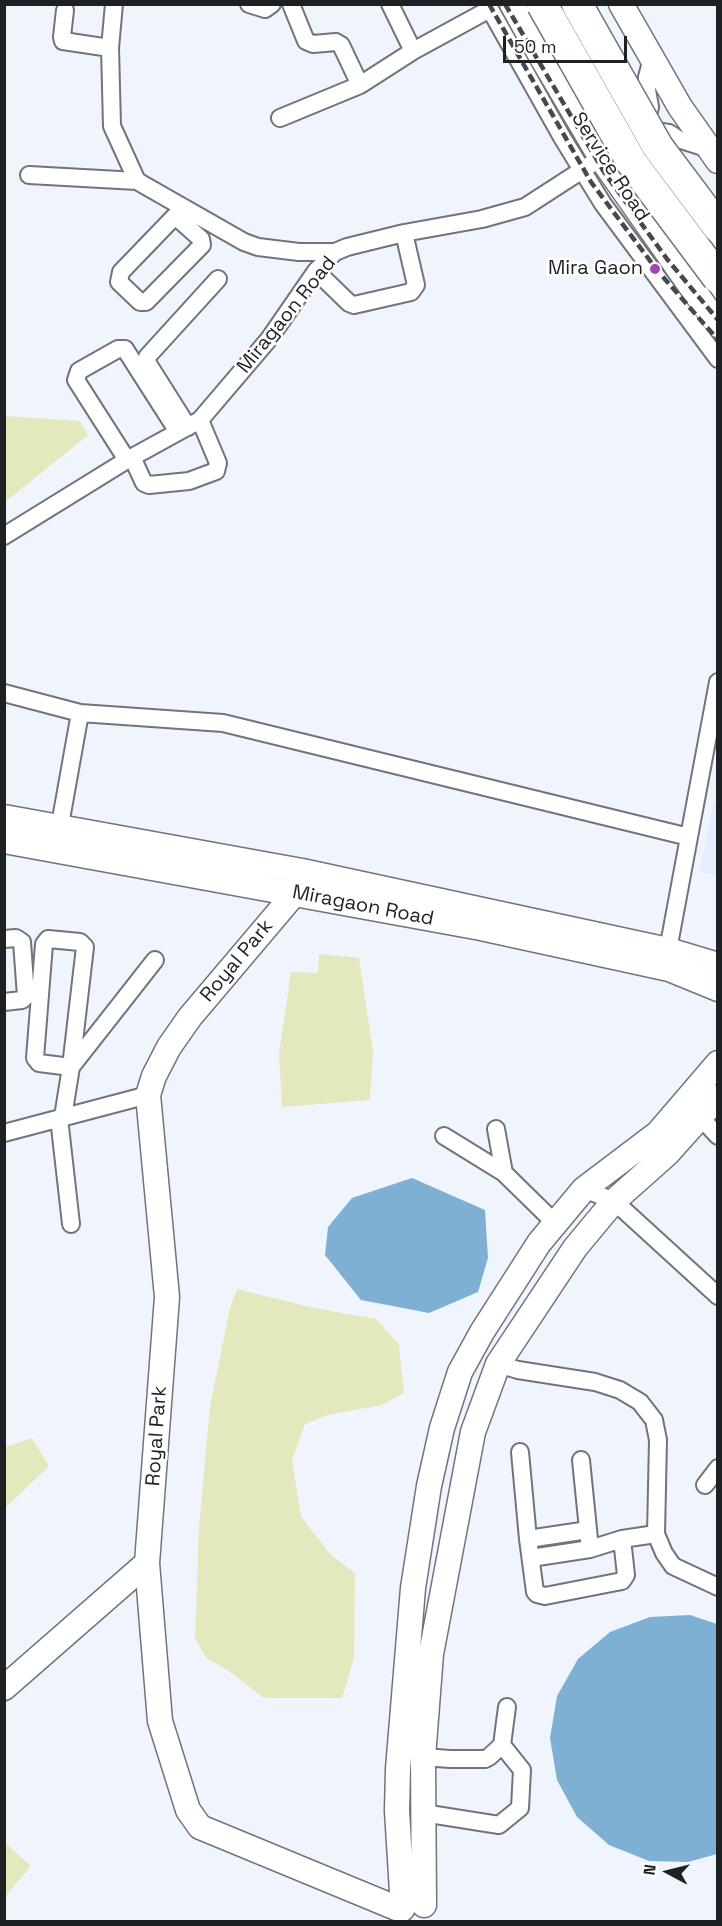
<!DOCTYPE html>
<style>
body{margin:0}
#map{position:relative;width:722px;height:1926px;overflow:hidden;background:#f0f5fd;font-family:"Space Grotesk",sans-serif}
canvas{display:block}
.frame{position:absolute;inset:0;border:6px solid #1e2124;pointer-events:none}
.north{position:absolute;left:638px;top:1842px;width:60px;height:60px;-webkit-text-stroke:4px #fff;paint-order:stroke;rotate:277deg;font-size:16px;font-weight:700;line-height:24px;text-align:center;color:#1e2124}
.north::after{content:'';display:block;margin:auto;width:21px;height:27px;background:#1e2124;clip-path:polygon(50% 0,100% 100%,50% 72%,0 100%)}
.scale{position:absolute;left:503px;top:36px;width:124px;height:27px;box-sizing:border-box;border:3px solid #1e2124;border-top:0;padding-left:8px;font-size:18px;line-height:21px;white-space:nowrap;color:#1e2124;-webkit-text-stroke:4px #fff;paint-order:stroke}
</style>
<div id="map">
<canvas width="722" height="1926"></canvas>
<div class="frame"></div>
<div class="north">N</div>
<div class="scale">50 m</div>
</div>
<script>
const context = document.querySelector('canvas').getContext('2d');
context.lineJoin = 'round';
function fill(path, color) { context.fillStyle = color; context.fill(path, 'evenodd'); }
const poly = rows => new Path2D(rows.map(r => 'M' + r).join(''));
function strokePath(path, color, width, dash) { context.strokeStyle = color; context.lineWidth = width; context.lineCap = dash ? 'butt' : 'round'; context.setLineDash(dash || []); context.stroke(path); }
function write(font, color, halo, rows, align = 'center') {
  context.font = font + ' "Space Grotesk",sans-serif'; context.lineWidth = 5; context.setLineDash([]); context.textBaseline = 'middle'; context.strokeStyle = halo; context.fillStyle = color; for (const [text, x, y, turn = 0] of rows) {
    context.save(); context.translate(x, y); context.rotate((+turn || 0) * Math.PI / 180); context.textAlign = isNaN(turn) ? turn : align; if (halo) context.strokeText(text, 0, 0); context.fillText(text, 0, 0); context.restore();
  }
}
const built = poly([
 [714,798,718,799,717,875,700,872]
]);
const green = poly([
 [5,416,80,421,88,435,5,502],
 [319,954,359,958,373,1051,370,1100,282,1107,279,1054,291,972,318,973],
 [237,1289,314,1308,376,1319,399,1345,404,1393,382,1405,327,1415,305,1424,292,1460,301,1517,331,1555,355,1573,354,1658,342,1698,264,1698,229,1671,206,1658,195,1638,199,1527,210,1406,230,1308],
 [32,1438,49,1466,5,1508,5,1447],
 [5,1843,31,1866,5,1897]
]);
const water = poly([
 [412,1178,485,1210,488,1258,478,1292,429,1313,361,1300,325,1255,328,1227,352,1198],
 [690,1615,717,1624,717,1854,688,1862,649,1861,609,1845,577,1817,557,1780,550,1738,557,1696,578,1659,610,1632,650,1617]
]);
const street = poly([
 [114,4,110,48,112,126,137,181,244,242,258,247,299,252,335,252],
 [249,4,265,9,272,4],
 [291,4,306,41,313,44,336,42,341,45,360,85],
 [390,4,413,51],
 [487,4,563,139,603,204,718,359],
 [65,10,62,37,63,41,110,48],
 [280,118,360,85,413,51,490,9],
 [643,121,648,115,650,107,647,90,647,77,652,59],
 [648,137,662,132,669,133,678,139,709,149],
 [29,175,137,181],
 [175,216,201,239,202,245,146,302,140,302,119,282,121,272,175,216,179,212,183,207],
 [316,271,349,303,354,305,411,292,416,285,404,233],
 [188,427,147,362,147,357,218,279],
 [132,457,144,483,149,485,189,481,216,471,218,463,200,420],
 [127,460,76,380,79,371,118,349,125,349,178,432],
 [4,536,127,460,200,420,269,339,316,271,335,252,347,247,404,233,482,219,525,207,610,152],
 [4,693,80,713,223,723,689,837,718,682],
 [58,836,80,713],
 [4,939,16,938,22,942,26,996,22,1000,4,1002],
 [48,939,80,942,85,947,71,1067,39,1063,35,1058,44,944,48,939],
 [668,950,689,837],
 [63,1117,71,1067,155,960],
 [700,1117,718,1136],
 [59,1118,71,1224],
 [496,1129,504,1173,555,1223],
 [4,1133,148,1095],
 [444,1136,504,1173],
 [584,1189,614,1201,718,1296],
 [498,1364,518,1370,595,1382,620,1390,640,1402,654,1420,658,1440,656,1534,664,1553,673,1566,718,1587],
 [520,1452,528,1539,535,1592,537,1594,545,1596,622,1581,626,1575,622,1539],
 [581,1460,590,1549],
 [705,1485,718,1468],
 [528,1539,588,1530],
 [531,1558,590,1549,622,1539,656,1534],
 [423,1757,450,1759,485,1759,489,1757,502,1745,507,1707],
 [423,1813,499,1825,520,1808,522,1770,502,1745]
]);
const secondary = poly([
 [512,4,542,58,601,158,718,325],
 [621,4,680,107,718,161],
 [4,817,302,871,668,950,718,965],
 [4,841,481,928,669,969,718,989],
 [302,871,295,893,190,1017,169,1047,154,1076,148,1095,167,1297,147,1563,160,1721,188,1810,200,1827,401,1910],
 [4,1688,147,1563],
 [424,1905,423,1757,431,1654,473,1432,498,1364,575,1248,614,1201,667,1154,718,1097],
 [403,1908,397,1811,398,1769,413,1588,429,1486,442,1428,460,1372,482,1332,539,1243,584,1189,658,1133,718,1063]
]);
const rail = poly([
 [489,4,591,182,657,270,718,340],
 [505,4,604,172,667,259,718,320]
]);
const highwayBridge = poly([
 [542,4,632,163,718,278],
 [577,4,658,147,718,227]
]);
const markers = [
 [655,269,6,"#9e48b5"]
];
const streetNames = [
 ["Service Road",610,167,57],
 ["Miragaon Road",287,315,-51],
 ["Miragaon Road",363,906,11],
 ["Royal Park",237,961,-50],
 ["Royal Park",157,1436,-86]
];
const poiNames = [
 ["Mira Gaon",643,269]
];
fill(built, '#e4eeff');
fill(green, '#e3e8bd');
fill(water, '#7db0d2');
strokePath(street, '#6f747d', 20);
strokePath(secondary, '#6f747d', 27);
strokePath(street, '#fff', 16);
strokePath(secondary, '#fff', 24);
strokePath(rail, '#45484c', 4.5, [9, 4.5]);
strokePath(highwayBridge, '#6f747d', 33, []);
strokePath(highwayBridge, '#fff', 30);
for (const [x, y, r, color] of markers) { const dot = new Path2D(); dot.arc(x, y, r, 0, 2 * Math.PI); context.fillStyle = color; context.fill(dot); strokePath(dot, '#fff', 2); }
write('20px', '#1e2124', '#fff', streetNames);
write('20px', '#1e2124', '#fff', poiNames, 'right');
</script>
